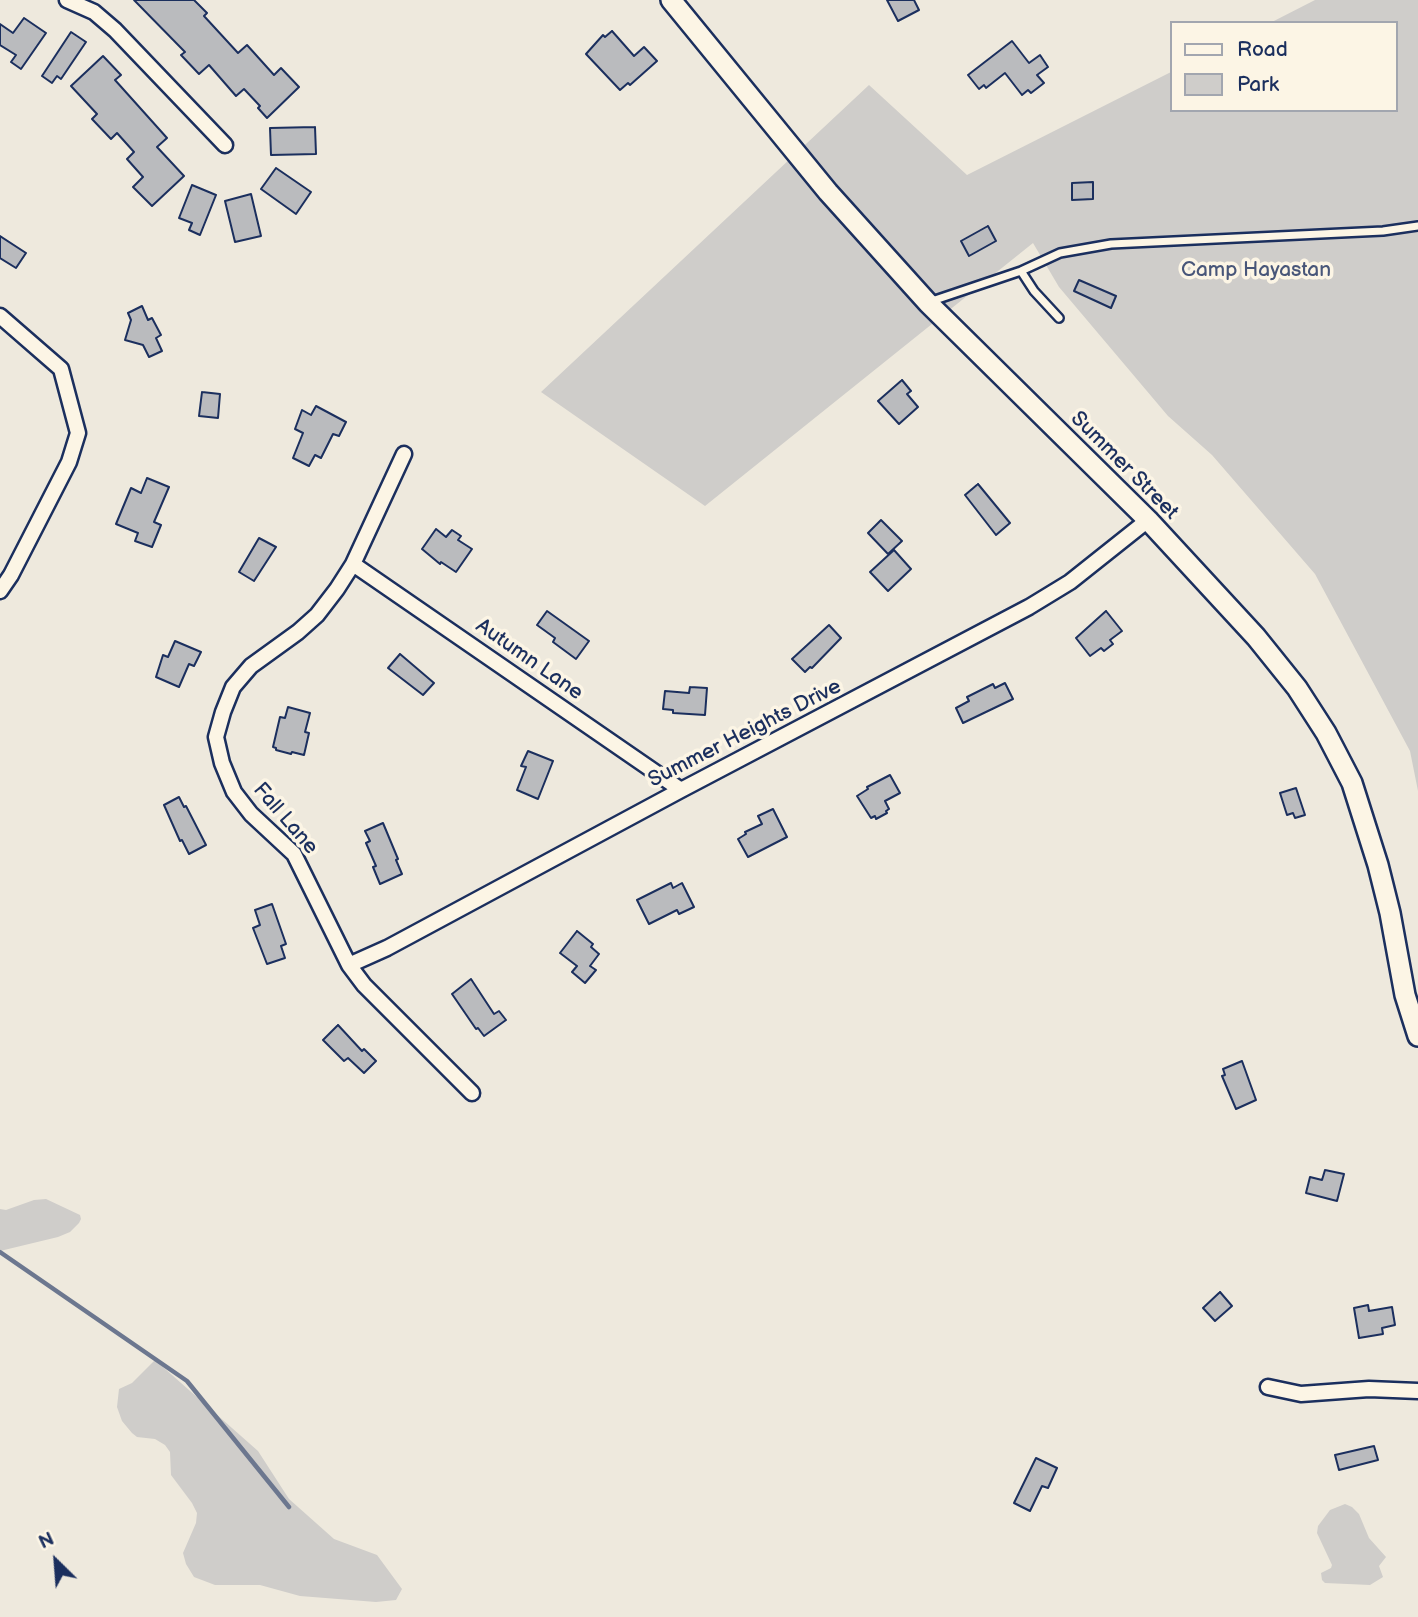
<!DOCTYPE html>
<style>
body{margin:0}
#map{position:relative;width:1418px;height:1617px;overflow:hidden;background:#eee9dd;font-family:"Balsamiq Sans",sans-serif}
canvas{display:block}
.legend{position:absolute;left:1170px;top:21px;width:228px;height:91px;box-sizing:border-box;background:#fcf5e5;border:2px solid #a2a6af;margin:0;padding:9px 12px;list-style:none;font-size:21px;color:#1b2f5e}
.legend li{display:flex;align-items:center;gap:14px;height:35px}
.legend b{width:35px;border:2px solid #a2a6af}
.north{position:absolute;left:21px;top:1526px;width:70px;height:70px;-webkit-text-stroke:5px #fcf5e5;paint-order:stroke;rotate:335deg;font-size:19px;font-weight:700;line-height:28px;text-align:center;color:#1b2f5e}
.north::after{content:'';display:block;margin:auto;width:24px;height:32px;background:#1b2f5e;clip-path:polygon(50% 0,100% 100%,50% 72%,0 100%)}
</style>
<div id="map">
<canvas width="1418" height="1617"></canvas>
<ul class="legend">
<li><b style="height:9px;background:#fcf5e5"></b>Road</li>
<li><b style="height:19px;background:#cfcdca"></b>Park</li>
</ul>
<div class="north">N</div>
</div>
<script>
const context = document.querySelector('canvas').getContext('2d');
context.lineJoin = 'round';
function fill(path, color) { context.fillStyle = color; context.fill(path, 'evenodd'); }
const poly = rows => new Path2D(rows.map(r => 'M' + r).join(''));
function strokePath(path, color, width, dash) { context.strokeStyle = color; context.lineWidth = width; context.lineCap = dash ? 'butt' : 'round'; context.setLineDash(dash || []); context.stroke(path); }
function write(font, color, halo, rows, align = 'center') {
  context.font = font + ' "Balsamiq Sans",sans-serif'; context.lineWidth = 7; context.setLineDash([]); context.textBaseline = 'middle'; context.strokeStyle = halo; context.fillStyle = color; for (const [text, x, y, turn = 0] of rows) {
    context.save(); context.translate(x, y); context.rotate((+turn || 0) * Math.PI / 180); context.textAlign = isNaN(turn) ? turn : align; if (halo) context.strokeText(text, 0, 0); context.fillText(text, 0, 0); context.restore();
  }
}
const green = poly([
 [1315,0,1418,0,1418,791,1410,751,1315,574,1212,455,1168,416,1059,287,1033,243,705,506,541,392,869,85,967,175,1171,72,1171,110,1395,110,1395,23,1270,23],
 [46,1199,80,1215,81,1219,79,1223,70,1232,58,1237,0,1251,0,1209,6,1210,34,1200],
 [155,1360,258,1451,289,1499,334,1539,377,1555,402,1589,396,1600,376,1602,300,1596,260,1585,215,1585,194,1577,186,1564,183,1553,196,1523,197,1513,192,1503,171,1475,170,1452,165,1445,155,1439,137,1437,132,1433,122,1421,117,1407,119,1389,132,1383],
 [1345,1504,1352,1507,1359,1514,1369,1538,1386,1557,1379,1566,1383,1577,1370,1585,1325,1583,1322,1580,1321,1573,1331,1568,1332,1565,1317,1533,1318,1526,1330,1510]
]);
const stream = poly([
 [0,1252,187,1381,289,1507]
]);
const building = poly([
 [134,0,194,0,207,13,204,16,238,53,247,45,274,75,281,68,299,87,267,118,258,108,260,106,244,89,236,96,209,65,199,74,181,55,185,52,134,0],
 [887,0,914,0,919,10,898,21,887,0],
 [24,18,46,33,21,69,11,62,16,55,0,45,0,24,13,33,24,18],
 [612,31,634,56,644,47,657,61,630,85,628,83,620,90,586,54,603,35,605,37,612,31],
 [71,32,86,42,61,79,57,76,52,83,42,76,71,32],
 [1012,41,1029,63,1040,55,1048,67,1037,75,1044,83,1031,93,1028,90,1022,95,1005,73,986,88,984,85,979,89,968,75,1012,41],
 [103,56,121,75,115,80,167,138,157,147,184,176,152,206,133,187,143,177,127,159,134,152,117,133,111,139,92,119,97,114,71,86,103,56],
 [315,127,316,154,271,155,270,128,315,127],
 [276,168,311,192,296,214,261,189,276,168],
 [1093,182,1093,199,1072,200,1072,183,1093,182],
 [192,185,216,195,200,235,189,230,192,223,179,218,192,185],
 [251,194,261,236,235,242,225,201,251,194],
 [988,226,996,241,969,256,961,241,988,226],
 [0,236,26,253,16,268,0,258,0,236],
 [1079,280,1116,296,1111,308,1074,291,1079,280],
 [142,306,148,320,152,318,161,335,156,338,162,351,149,357,143,345,125,340,131,320,128,313,142,306],
 [902,380,911,391,907,394,918,407,899,424,878,401,902,380],
 [202,392,220,394,218,418,199,416,202,392],
 [316,406,346,422,339,436,333,434,321,458,315,455,309,466,293,458,303,433,295,429,302,410,311,415,316,406],
 [147,478,169,487,154,522,161,525,152,547,135,541,138,533,116,524,131,488,141,493,147,478],
 [978,484,1010,523,996,535,965,495,978,484],
 [881,520,902,541,888,554,868,533,881,520],
 [436,529,446,537,452,530,461,536,458,540,472,549,456,572,441,562,440,564,422,549,436,529],
 [259,538,276,547,254,581,239,572,259,538],
 [894,550,911,569,888,591,870,572,894,550],
 [547,611,589,641,576,659,553,642,555,638,537,625,547,611],
 [1106,611,1122,631,1110,640,1113,644,1104,651,1101,648,1090,656,1076,638,1106,611],
 [829,625,841,638,812,668,810,667,805,672,792,659,829,625],
 [175,641,201,652,194,666,189,664,179,687,156,677,163,655,168,657,175,641],
 [400,654,434,683,423,695,388,668,400,654],
 [1005,683,1013,699,963,723,956,708,969,701,967,697,993,684,995,688,1005,683],
 [690,687,707,688,705,715,673,713,673,710,663,709,665,691,689,693,690,687],
 [288,707,310,713,305,732,309,733,304,755,292,752,291,754,276,750,276,748,273,747,280,717,285,718,288,707],
 [528,751,553,761,538,799,517,790,526,767,521,766,528,751],
 [890,775,900,793,885,801,889,809,886,811,887,813,876,819,875,816,871,818,857,796,868,789,867,787,890,775],
 [1296,788,1305,815,1295,818,1293,813,1287,815,1280,793,1296,788],
 [179,797,184,807,186,806,206,845,189,854,182,840,180,841,164,805,179,797],
 [773,809,787,837,748,857,738,839,746,834,745,832,762,824,758,816,773,809],
 [383,823,398,859,396,860,402,874,380,884,373,867,376,866,366,843,370,841,365,831,383,823],
 [671,883,673,888,682,883,694,907,679,914,677,910,649,924,637,900,671,883],
 [272,904,286,944,281,946,285,958,267,964,253,928,260,925,255,910,272,904],
 [577,931,593,944,591,947,599,954,590,966,596,970,585,983,572,972,577,966,560,953,577,931],
 [471,979,494,1014,499,1011,506,1020,484,1036,478,1028,476,1029,452,994,471,979],
 [338,1025,362,1051,364,1049,376,1061,364,1073,348,1058,344,1061,323,1040,338,1025],
 [1242,1061,1256,1100,1236,1109,1222,1076,1225,1075,1223,1069,1242,1061],
 [1325,1170,1344,1174,1337,1201,1306,1193,1310,1177,1322,1180,1325,1170],
 [1220,1292,1232,1306,1215,1321,1203,1308,1220,1292],
 [1368,1305,1369,1311,1392,1307,1395,1325,1382,1328,1383,1334,1359,1338,1354,1308,1368,1305],
 [1374,1446,1378,1460,1339,1470,1335,1455,1374,1446],
 [1036,1458,1057,1468,1048,1488,1042,1486,1030,1511,1014,1503,1036,1458]
]);
const service = poly([
 [1021,271,1034,291,1059,318],
 [932,301,1021,271,1060,253,1111,244,1383,231,1418,226]
]);
const minor = poly([
 [67,0,94,12,115,30,225,145],
 [0,316,61,369,78,433,69,462,11,575,0,591],
 [404,454,353,564,337,589,317,615,298,632,251,666,233,687,223,712,216,737,222,763,234,792,251,814,294,854,349,965,364,985,472,1093],
 [353,564,681,790],
 [349,965,387,948,681,790,1029,607,1070,582,1148,520],
 [1268,1387,1301,1394,1369,1389,1418,1391]
]);
const secondary = poly([
 [671,0,828,192,928,303,1148,520,1256,637,1297,688,1326,733,1352,783,1378,865,1390,913,1405,995,1418,1036]
]);
const parkNames = [
 ["Camp Hayastan",1256,271]
];
const streetNames = [
 ["Summer Street",1124,466,45],
 ["Autumn Lane",529,660,35],
 ["Summer Heights Drive",745,734,-27],
 ["Fall Lane",285,819,49]
];
fill(green, '#cfcdca');
strokePath(stream, '#6c778f', 4.5);
fill(building, '#babbbe');
strokePath(building, '#1b2f5e', 2);
strokePath(service, '#1b2f5e', 12);
strokePath(minor, '#1b2f5e', 19);
strokePath(secondary, '#1b2f5e', 24);
strokePath(service, '#fcf5e5', 7);
strokePath(minor, '#fcf5e5', 14);
strokePath(secondary, '#fcf5e5', 19);
write('21px', '#485679', '#fcf5e5', parkNames);
write('21px', '#1b2f5e', '#fcf5e5', streetNames);
</script>
